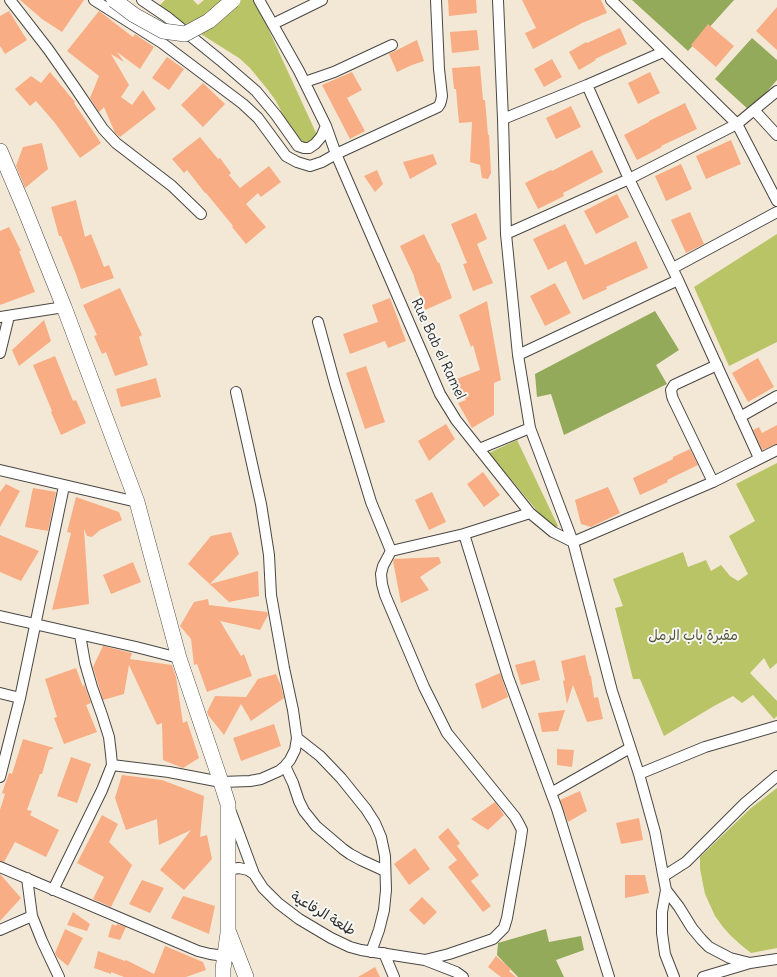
<!DOCTYPE html>
<meta charset="utf-8">
<style>
body{margin:0}
canvas{display:block;background:#f3e8d5}
</style>
<canvas width="777" height="977"></canvas>
<script>
const context = document.querySelector('canvas').getContext('2d');
context.lineJoin = 'round';
function fill(path, color) { context.fillStyle = color; context.fill(path, 'evenodd'); }
const poly = rows => new Path2D(rows.map(r => 'M' + r).join(''));
function strokePath(path, color, width, dash) { context.strokeStyle = color; context.lineWidth = width; context.lineCap = dash ? 'butt' : 'round'; context.setLineDash(dash || []); context.stroke(path); }
function write(font, color, halo, rows, align = 'center') {
  context.font = font + ' Delius,"Playpen Sans Arabic",sans-serif'; context.lineWidth = 4; context.setLineDash([]); context.textBaseline = 'middle'; context.strokeStyle = halo; context.fillStyle = color; for (const [text, x, y, turn = 0] of rows) {
    context.save(); context.translate(x, y); context.rotate((+turn || 0) * Math.PI / 180); context.textAlign = isNaN(turn) ? turn : align; if (halo) context.strokeText(text, 0, 0); context.fillText(text, 0, 0); context.restore();
  }
}
const green = poly([
 [165,0,193,0,198,5,204,0,255,0,317,135,309,143,300,144,287,123,276,101,268,90,250,68,239,58,158,7],
 [777,234,777,342,729,366,694,287],
 [517,440,558,526,553,530,489,453],
 [777,463,777,663,770,669,764,658,750,673,777,701,777,716,774,719,753,695,742,703,733,696,714,706,664,736,640,679,633,679,615,608,623,606,613,579,683,552,688,567,706,560,711,571,721,565,730,576,738,581,748,574,729,536,755,521,736,484],
 [777,788,777,948,751,953,741,945,731,936,723,927,715,916,705,894,700,869,700,857,751,808]
]);
const forest = poly([
 [632,0,734,0,688,51],
 [752,38,777,60,777,80,750,111,715,79],
 [655,311,679,350,656,365,667,384,564,435,551,394,537,397,535,374],
 [546,929,549,942,581,936,584,950,556,960,564,977,518,977,497,955,498,943]
]);
const building = poly([
 [20,0,84,0,62,32,42,19],
 [448,0,476,0,477,13,449,16],
 [522,0,601,0,607,13,582,23,533,49,525,33,536,28],
 [777,7,777,50,756,31],
 [9,11,27,40,5,54,0,46,0,16],
 [99,11,133,37,135,34,154,47,140,69,117,52,124,62,111,54,129,85,121,97,132,105,143,90,156,109,120,137,115,133,104,107,99,112,90,98,99,76,67,51],
 [708,24,734,46,716,67,691,45],
 [620,28,627,44,595,59,596,60,579,70,569,52,586,42,587,43],
 [477,30,479,50,452,53,450,32],
 [417,40,424,61,412,65,397,72,389,54],
 [167,57,184,69,169,90,152,78],
 [552,59,562,77,544,87,534,69],
 [480,66,483,100,485,100,488,135,489,135,491,173,488,179,482,178,480,165,470,162,472,122,459,123,456,89,454,89,452,68],
 [50,72,75,102,74,103,101,143,80,158,55,123,36,101,30,106,15,89,31,76,41,83],
 [352,72,362,90,347,98,365,131,350,139,322,85],
 [650,72,660,93,638,104,628,83],
 [203,83,225,104,203,127,181,105],
 [685,103,697,129,661,146,662,147,637,160,624,135,649,122,649,121],
 [571,106,581,127,556,139,546,118],
 [200,137,218,159,220,158,231,173,229,175,240,188,269,166,281,182,261,197,258,193,246,204,266,227,246,244,232,227,233,226,206,193,205,193,187,170,184,173,172,159],
 [731,140,741,164,706,179,696,156],
 [42,143,48,169,25,188,16,166,23,147],
 [592,150,603,172,563,193,564,196,538,209,525,183,551,170,552,171],
 [433,154,437,164,410,179,403,162],
 [681,164,692,189,666,201,655,176],
 [377,170,383,184,375,192,364,176],
 [617,194,629,217,596,234,584,211],
 [76,200,85,237,91,234,104,267,109,265,114,278,81,289,76,274,61,236,59,236,51,207],
 [690,212,704,244,686,253,671,220],
 [476,213,487,239,477,244,493,283,473,291,463,264,467,263,451,224],
 [565,224,585,265,636,241,648,268,606,287,607,289,583,300,566,261,548,270,533,239],
 [9,227,21,251,19,251,35,292,0,305,0,231],
 [424,234,438,263,439,262,452,298,425,310,414,277,414,276,400,246],
 [555,283,571,313,545,326,530,296],
 [120,288,142,335,139,337,148,365,115,376,106,352,102,354,94,336,97,335,83,305],
 [390,298,406,341,388,348,385,341,350,354,343,334,378,322,372,305],
 [487,301,501,380,494,383,494,415,472,428,458,403,466,400,454,380,480,370,473,345,471,347,459,315],
 [44,320,51,341,19,366,12,350],
 [55,356,73,401,76,400,86,423,61,435,51,412,52,411,33,365],
 [758,358,774,387,748,402,732,373],
 [366,366,385,422,365,429,346,373],
 [156,378,161,397,121,407,116,389],
 [446,424,455,439,429,461,418,441],
 [777,425,777,444,762,450,753,430,759,427,762,433],
 [690,449,698,465,667,480,668,482,640,495,633,478,673,459,673,457],
 [483,472,500,495,484,507,467,484],
 [6,484,20,491,0,527,0,492],
 [608,487,620,513,591,527,581,524,575,500],
 [33,488,56,492,48,531,25,527],
 [432,492,446,522,429,530,415,500],
 [76,497,119,512,122,520,100,530,92,537,87,536,84,529,89,604,52,610,71,533,67,532],
 [231,532,239,554,210,584,258,571,259,596,229,602,188,564,211,536],
 [0,535,39,551,21,581,0,572],
 [439,557,441,563,420,577,429,590,401,603,393,561,394,559],
 [133,562,141,582,111,594,103,575],
 [208,599,209,605,267,612,268,615,260,630,220,621,241,656,244,654,252,676,207,692,197,664,194,665,191,639,180,626,194,602],
 [103,646,132,653,130,659,172,665,176,677,183,723,187,721,199,758,183,768,163,760,162,723,157,725,129,665,124,694,103,700,93,667],
 [585,655,590,676,591,676,594,698,598,697,603,719,587,722,573,685,567,704,563,681,565,680,561,661],
 [535,660,540,680,521,685,515,665],
 [76,668,83,687,84,684,91,703,86,705,97,732,64,744,54,718,57,717,45,679],
 [500,673,508,697,482,709,475,684],
 [276,674,281,686,284,698,251,721,241,704,224,735,208,715,207,712,215,696,246,697,258,679],
 [565,710,558,731,542,732,538,713],
 [274,724,281,746,241,761,233,738],
 [23,739,54,748,49,750,42,774,40,774,27,810,32,811,30,815,59,830,46,857,15,842,4,862,0,861,0,810,5,794,2,793,9,773,12,774],
 [557,749,574,750,572,767,557,765],
 [71,757,91,764,77,803,57,796],
 [122,775,162,780,204,796,200,837,207,835,212,859,184,890,160,870,191,830,159,845,157,819,126,830,115,798],
 [580,791,587,811,568,822,560,800],
 [495,802,504,815,488,830,471,819],
 [102,815,118,824,109,842,132,865,111,907,93,899,104,877,77,863],
 [639,818,643,840,621,844,616,823],
 [448,828,460,843,457,846,479,875,471,881,491,906,483,912,448,867,457,860,438,837],
 [415,848,430,869,409,885,394,864],
 [0,874,21,898,0,921],
 [625,875,645,875,649,893,625,898],
 [142,880,164,888,150,913,129,904],
 [183,896,215,906,209,934,171,918],
 [422,897,437,912,424,925,409,910],
 [73,912,90,924,87,931,67,925],
 [112,924,116,926,117,924,126,927,120,940,108,937],
 [65,929,83,938,68,966,57,957,55,953],
 [165,946,203,962,206,970,186,977,124,977,111,972,111,974,94,968,98,951,125,961,126,960,154,974],
 [496,956,511,969,509,971,516,977,501,977,488,967],
 [375,967,380,977,358,977]
]);
const street = poly([
 [10,0,48,49,76,89,103,129,116,143,172,186,201,214],
 [94,0,162,43,243,104,258,118,286,156,297,162,310,166,322,162,336,154,438,107,440,104,441,101,442,96,439,69,436,0],
 [142,0,167,17,220,60,256,91,276,115,298,146,304,148,309,148,315,144,321,137,326,126],
 [259,0,299,71,326,126,336,154,440,394,456,420,530,513,553,532,573,542,612,691,639,774,655,832,666,890,662,912,662,933,665,954,674,977],
 [498,0,503,119,506,234,518,355,530,428,573,542,713,482,777,450],
 [611,0,737,124,777,201],
 [273,24,322,0],
 [305,82,334,72,392,45],
 [587,85,629,179,678,280,759,458],
 [754,110,777,135],
 [503,119,587,85,663,52],
 [506,234,629,179,737,124,777,91],
 [673,268,777,212],
 [0,317,64,307],
 [318,322,335,384,371,502,391,551],
 [0,353,9,316],
 [518,355,678,280],
 [740,417,777,396],
 [479,449,530,428],
 [0,470,137,502],
 [713,482,673,399,672,396,671,390,674,385,717,365],
 [530,513,464,534,508,677,557,809,609,977],
 [0,616,136,647,179,658],
 [0,693,20,698],
 [297,738,320,756,341,778,366,809,375,823,381,837,385,856,386,890,384,910,379,930,371,952],
 [112,765,169,772,221,782,250,781,261,779,279,771,285,766,290,760,295,750,297,738,293,710,284,668,271,595,269,555,261,504,236,392],
 [285,766,293,783,299,801,304,811,316,826,343,849,350,854,361,860,385,871],
 [639,774,705,747,777,726],
 [0,777,20,698,64,486],
 [551,793,630,748],
 [231,812,254,874],
 [0,867,198,951,210,954,225,956,230,956],
 [227,872,233,869,239,868,248,870,254,874,263,888,278,903,299,919,331,938,350,947,361,950,425,960,456,972,463,977],
 [664,876,686,862,745,803,777,776],
 [27,878,32,916,42,941,59,977],
 [53,890,102,790,112,765,111,754,109,737,102,715,92,687,85,663,80,635],
 [666,890,679,907,692,928,702,940,709,947,730,958,750,963],
 [0,930,32,916],
 [384,953,394,977],
 [425,960,449,954,493,939,504,928,507,918,520,844,522,830,519,824,515,817,447,733,424,687,385,595,382,584,381,574,383,566,391,551,464,534],
 [703,977,750,963,777,959]
]);
const secondary = poly([
 [0,151,23,205,64,307,137,502,179,658,221,782,228,804,228,933,223,969,223,977],
 [229,933,246,977]
]);
const secondaryBridge = poly([
 [114,0,134,15,163,31,185,34,209,21,233,0]
]);
const streetNames = [
 ["Rue Bab el Ramel",438,349,65],
 ["طلعة الرفاعية",323,914,31]
];
const parkNames = [
 ["مقبرة باب الرمل",693,636]
];
fill(green, '#b8c465');
fill(forest, '#92aa5a');
fill(building, '#f8ad85');
strokePath(street, '#494744', 12);
strokePath(secondary, '#494744', 16);
strokePath(street, '#fff', 10);
strokePath(secondary, '#fff', 15);
strokePath(secondaryBridge, '#494744', 16, []);
strokePath(secondaryBridge, '#fff', 15);
write('14px', '#2b2b2b', '#f6f6f2', streetNames);
write('14px', '#55593c', '#f6f6f2', parkNames);
</script>
